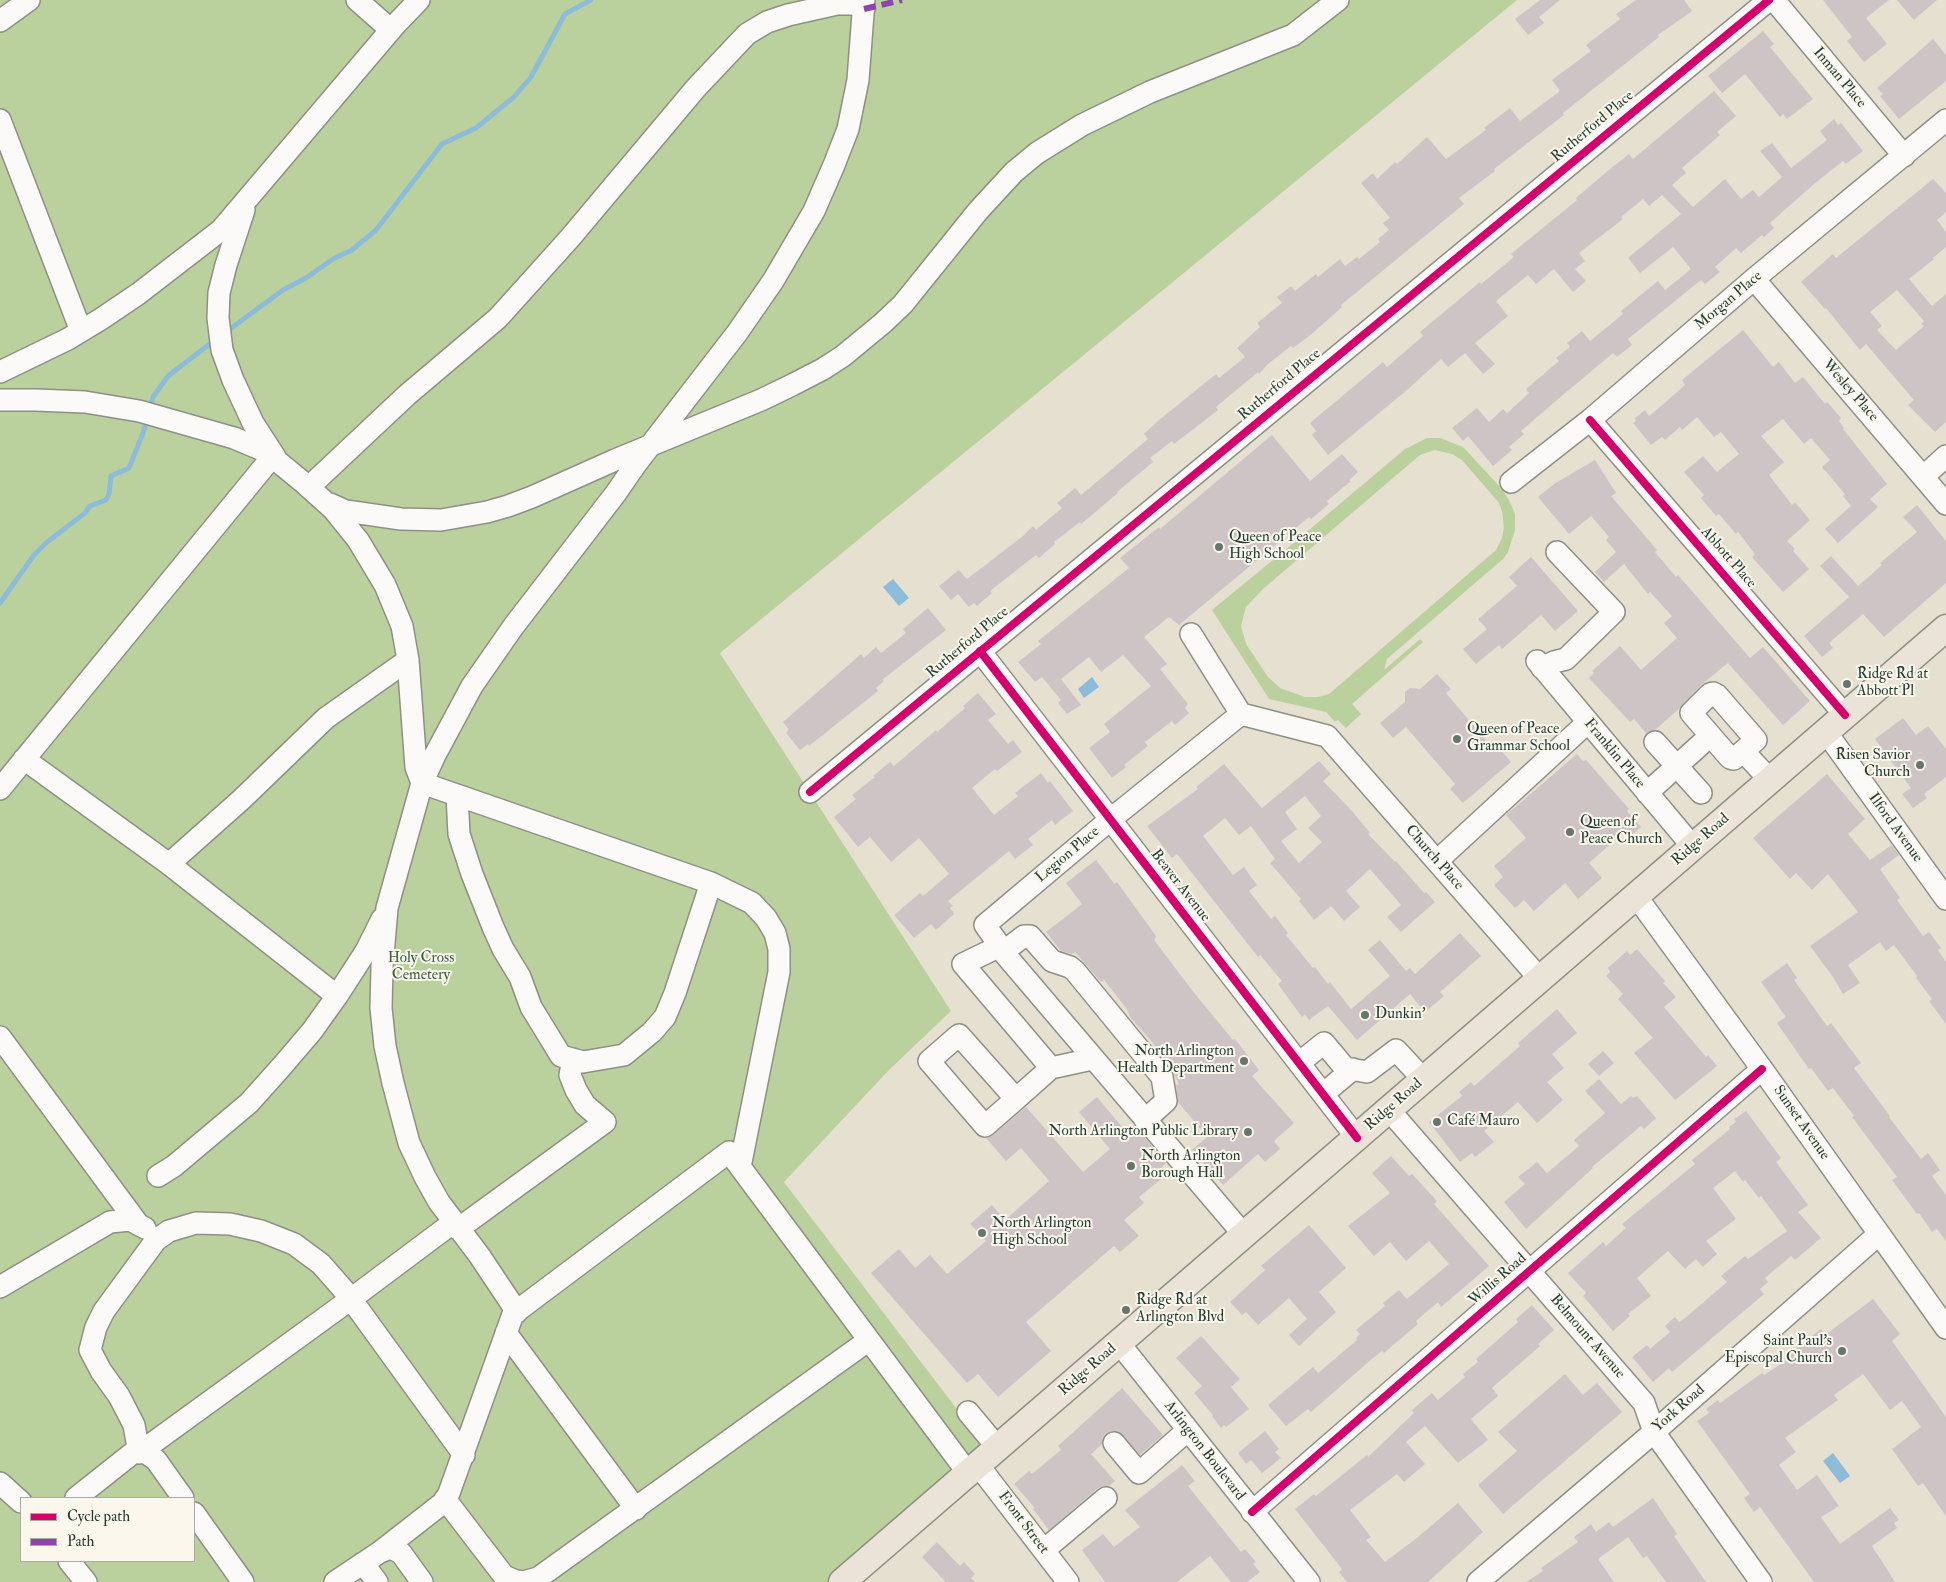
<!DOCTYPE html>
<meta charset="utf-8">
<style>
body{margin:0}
#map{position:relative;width:1946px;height:1582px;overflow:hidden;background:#e6e0d0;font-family:"IM FELL Double Pica",serif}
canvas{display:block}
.legend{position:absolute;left:20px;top:1497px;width:175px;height:65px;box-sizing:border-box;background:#fbf7ec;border:1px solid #a3ada2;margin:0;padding:6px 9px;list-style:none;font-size:15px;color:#1f3d34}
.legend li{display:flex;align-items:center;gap:10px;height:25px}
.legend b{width:25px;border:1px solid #a3ada2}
</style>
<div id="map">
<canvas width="1946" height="1582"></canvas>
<ul class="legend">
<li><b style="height:6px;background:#d6006c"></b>Cycle path</li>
<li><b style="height:6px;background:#8e44ad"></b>Path</li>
</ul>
</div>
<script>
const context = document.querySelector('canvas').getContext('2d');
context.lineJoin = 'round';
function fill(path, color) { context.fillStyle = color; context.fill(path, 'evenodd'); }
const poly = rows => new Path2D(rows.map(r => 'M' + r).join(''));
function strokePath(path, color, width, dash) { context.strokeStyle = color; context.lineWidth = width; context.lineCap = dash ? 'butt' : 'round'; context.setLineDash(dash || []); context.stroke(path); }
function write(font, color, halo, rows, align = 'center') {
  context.font = font + ' "IM FELL Double Pica",serif'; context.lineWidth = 4; context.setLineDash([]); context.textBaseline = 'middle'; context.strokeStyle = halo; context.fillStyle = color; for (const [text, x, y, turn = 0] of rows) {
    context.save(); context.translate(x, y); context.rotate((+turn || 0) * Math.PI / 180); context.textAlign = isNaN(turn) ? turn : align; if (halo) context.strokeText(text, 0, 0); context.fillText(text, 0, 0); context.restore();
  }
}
const green = poly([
 [0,0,1517,0,720,653,951,1011,889,1070,784,1182,991,1454,842,1582,0,1582],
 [21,1498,194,1498,194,1561,21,1561],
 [1427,438,1440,438,1463,447,1502,489,1510,502,1515,514,1515,530,1508,552,1503,559,1387,659,1384,670,1420,639,1423,642,1352,704,1361,714,1346,728,1338,720,1335,722,1326,712,1269,699,1212,610,1290,546,1405,449],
 [1435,450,1452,454,1462,460,1499,503,1502,511,1504,527,1502,538,1496,550,1329,694,1318,697,1305,697,1280,688,1268,677,1246,644,1241,626,1246,607,1263,589,1420,455]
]);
const water = poly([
 [893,579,909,598,899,606,883,587],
 [1092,677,1099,687,1084,698,1078,689],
 [1833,1453,1850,1476,1840,1483,1823,1461]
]);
const stream = poly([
 [226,332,283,290,306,278,333,259,352,250,376,230,442,144,476,128,514,97,531,77,565,14,591,0],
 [150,408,153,397,168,376,215,340],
 [0,603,34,555,46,543,85,513,90,506,106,500,109,494,111,476,129,468,143,433,147,419]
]);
const building = poly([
 [1540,0,1560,0,1539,17,1544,23,1528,35,1515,19],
 [1636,0,1684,0,1692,11,1658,35,1659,37,1563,113,1564,115,1494,169,1495,171,1459,198,1464,204,1341,305,1342,307,1313,333,1293,348,1291,346,1268,364,1259,374,1258,372,1216,407,1218,410,1200,424,1174,444,1172,441,1150,458,1153,462,1117,492,1118,493,1081,524,1080,522,1054,542,1055,544,1039,558,1036,555,990,591,992,593,977,606,974,603,969,607,958,594,951,600,939,586,959,570,967,579,1023,536,1033,526,1036,530,1062,508,1057,503,1075,488,1081,495,1148,439,1144,434,1159,420,1216,374,1219,378,1245,357,1237,348,1260,327,1257,323,1282,303,1277,297,1291,286,1295,291,1316,274,1318,277,1340,259,1345,266,1357,257,1359,259,1380,242,1378,239,1389,230,1383,223,1390,218,1361,183,1373,173,1377,179,1395,162,1397,164,1427,137,1446,159,1486,130,1484,128,1510,108,1520,121,1560,91,1552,80,1591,51,1586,45,1620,19,1616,14],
 [1823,0,1889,0,1866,18,1887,44,1864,62,1847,41,1852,37],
 [1897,0,1937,0,1914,20],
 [1763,31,1774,44,1770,47,1813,99,1787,119,1783,114,1780,117,1745,74,1722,93,1708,76],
 [1933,39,1946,55,1946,81,1899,119,1880,96,1883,94,1877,88],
 [1714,91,1736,116,1717,132,1720,135,1682,168,1686,173,1672,185,1693,207,1725,179,1741,199,1753,190,1759,197,1782,177,1760,151,1772,143,1791,168,1827,140,1820,131,1834,119,1838,125,1841,123,1863,151,1846,164,1843,161,1814,184,1770,223,1774,228,1764,237,1762,235,1741,253,1736,248,1715,267,1720,272,1705,284,1701,280,1628,339,1632,345,1617,357,1613,353,1557,400,1521,431,1524,434,1509,447,1512,450,1493,466,1468,436,1463,441,1452,428,1477,408,1489,422,1503,409,1507,413,1529,393,1526,389,1559,361,1556,358,1570,347,1567,343,1582,331,1590,341,1623,314,1621,311,1658,281,1665,290,1691,269,1673,247,1640,273,1628,258,1681,214,1662,195,1649,206,1643,199,1621,217,1623,219,1579,253,1585,261,1575,269,1586,281,1573,292,1554,269,1536,284,1528,275,1496,301,1508,316,1475,343,1495,364,1483,374,1465,353,1448,367,1441,359,1407,390,1328,455,1312,435,1316,431,1310,423,1383,362,1387,367,1423,336,1420,332,1480,282,1481,284,1514,257,1511,254,1577,200,1576,198,1610,169,1629,154,1633,159],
 [1933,179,1946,193,1946,212,1937,220,1946,232,1946,247,1933,258,1934,259,1909,279,1932,306,1946,294,1946,422,1935,432,1908,405,1914,400,1866,344,1860,350,1826,308,1825,309,1801,282,1833,254,1836,258],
 [1897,290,1924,321,1921,324,1924,326,1896,350,1877,330,1882,326,1870,312],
 [1743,330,1773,367,1779,362,1795,383,1803,377,1825,404,1827,402,1841,418,1839,421,1844,428,1843,429,1887,484,1870,499,1878,507,1838,543,1825,529,1851,506,1843,496,1845,494,1822,467,1830,460,1811,438,1804,444,1783,419,1761,436,1784,462,1769,475,1792,505,1795,502,1810,520,1787,541,1795,549,1793,551,1809,569,1783,592,1752,557,1755,554,1738,532,1736,534,1719,514,1716,516,1701,498,1704,495,1684,472,1703,456,1717,472,1739,454,1721,432,1714,437,1697,417,1682,430,1680,427,1665,440,1662,437,1651,445,1633,423,1636,421,1635,418,1645,410,1649,416,1660,407,1685,385,1682,380],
 [1272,435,1310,481,1342,454,1358,472,1349,480,1351,481,1327,501,1329,504,1311,519,1309,517,1179,625,1169,617,1144,637,1167,664,1160,669,1188,704,1185,708,1189,713,1175,725,1172,721,1145,742,1148,746,1124,765,1126,767,1112,778,1089,748,1110,732,1104,724,1151,686,1123,655,1101,672,1089,657,1061,679,1081,705,1067,714,1058,703,1061,700,1042,677,1035,682,1018,662,1041,644,1038,641,1129,568,1120,558,1159,527,1160,529],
 [1595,460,1616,493,1611,496,1657,550,1655,552,1676,577,1678,575,1750,658,1763,647,1810,701,1783,725,1728,663,1701,685,1680,708,1655,730,1646,733,1634,719,1630,722,1589,678,1594,673,1592,671,1620,646,1641,670,1677,638,1664,623,1672,616,1650,592,1648,594,1624,564,1604,582,1595,572,1616,552,1606,540,1609,537,1591,516,1569,534,1538,497,1554,484],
 [1917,505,1946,541,1946,583,1884,637,1863,614,1829,643,1833,648,1822,657,1804,636,1849,597,1820,566,1831,556,1858,586,1882,565,1880,563,1917,532,1903,517],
 [1531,557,1578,611,1555,631,1541,615,1502,649,1499,645,1476,664,1463,649,1487,629,1478,619,1517,586,1509,577],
 [928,608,946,630,882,680,884,681,876,688,878,691,809,746,808,744,800,750,786,733,789,730,783,722,861,654,864,658,876,647,881,653,906,633,903,629],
 [1437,674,1451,689,1446,693,1495,751,1499,748,1511,762,1463,803,1450,789,1455,784,1406,727,1393,738,1380,723,1405,702,1405,692,1410,688,1420,689],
 [978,693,996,714,988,720,1008,744,1013,740,1022,752,997,771,995,769,972,788,994,815,1018,796,1015,793,1041,773,1048,783,1050,781,1073,811,1055,825,1052,820,1028,839,1033,845,1015,859,1009,851,948,901,953,906,950,908,954,913,953,915,936,930,931,924,914,938,894,915,920,893,923,896,949,874,919,838,891,862,870,837,858,847,834,817,856,799,852,795,875,777,873,776,890,762,894,766,936,730,937,732,965,708,963,706],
 [1903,718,1916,735,1928,726,1946,749,1946,777,1924,794,1927,798,1913,808,1902,794,1911,788,1875,739],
 [1577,754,1583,761,1586,760,1629,809,1627,811,1641,827,1628,838,1623,833,1589,863,1602,878,1578,899,1565,883,1534,911,1524,900,1515,908,1494,885,1503,877,1494,866,1526,838,1506,815],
 [1319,761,1331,774,1323,781,1353,812,1370,833,1368,834,1395,862,1396,861,1424,893,1426,892,1435,902,1401,932,1387,917,1401,905,1370,869,1346,891,1360,907,1344,921,1331,906,1314,920,1299,901,1301,899,1270,863,1275,859,1251,826,1239,835,1225,818,1203,836,1233,875,1244,867,1257,885,1249,891,1271,919,1275,916,1288,933,1286,935,1313,968,1315,967,1328,984,1330,982,1351,1009,1390,976,1368,950,1380,940,1406,971,1410,968,1415,974,1460,933,1481,956,1440,992,1444,996,1425,1012,1410,994,1357,1040,1328,1006,1309,1020,1305,1014,1302,1017,1278,984,1282,981,1260,955,1258,957,1177,854,1172,858,1147,826,1198,789,1196,787,1224,764,1262,808],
 [1305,796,1321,816,1308,828,1322,842,1299,863,1281,841,1297,829,1285,812],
 [1827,774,1865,819,1848,834,1870,860,1892,845,1899,855,1880,869,1900,898,1897,900,1923,936,1929,932,1941,948,1938,950,1946,962,1946,1024,1929,1001,1932,999,1916,978,1917,976,1894,945,1886,951,1880,942,1848,965,1860,983,1843,994,1833,977,1810,946,1858,912,1828,874,1812,890,1796,873,1790,879,1753,838],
 [1096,860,1113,882,1115,884,1117,882,1156,936,1154,940,1195,994,1233,1040,1235,1039,1259,1070,1252,1076,1294,1123,1274,1141,1280,1149,1265,1162,1258,1154,1223,1185,1192,1150,1207,1137,1178,1102,1176,1085,1179,1084,1172,1069,1153,1043,1130,1017,1127,1009,1104,980,1101,982,1075,952,1072,954,1061,951,1046,932,1082,904,1066,883],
 [1637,949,1665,981,1663,983,1676,997,1664,1007,1706,1057,1708,1055,1717,1066,1675,1100,1634,1053,1653,1038,1618,999,1623,994,1606,976,1610,972,1608,968,1627,951,1630,955],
 [1787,963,1797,978,1794,980,1827,1026,1831,1023,1861,1063,1854,1068,1890,1116,1889,1117,1921,1159,1928,1153,1940,1170,1932,1176,1946,1195,1946,1241,1937,1229,1932,1232,1919,1213,1917,1214,1892,1180,1897,1177,1852,1117,1854,1116,1833,1088,1828,1091,1811,1068,1809,1069,1777,1023,1786,1017,1761,982],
 [1557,1009,1577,1033,1552,1054,1564,1068,1547,1082,1563,1100,1537,1123,1518,1102,1484,1131,1494,1142,1475,1157,1472,1153,1460,1162,1429,1122,1462,1096,1459,1092,1471,1082,1474,1086,1520,1046,1518,1043],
 [1603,1051,1614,1063,1599,1076,1588,1064],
 [1599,1079,1621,1104,1631,1096,1633,1098,1637,1096,1656,1118,1644,1129,1641,1126,1592,1167,1593,1168,1526,1229,1504,1202,1525,1184,1518,1177,1537,1162,1547,1173,1579,1146,1574,1140,1605,1113,1585,1091],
 [1097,1097,1128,1134,1135,1128,1138,1130,1166,1163,1159,1170,1165,1176,1139,1197,1144,1203,1124,1220,1139,1236,1120,1252,1114,1246,1026,1322,1051,1351,998,1397,978,1374,967,1383,871,1273,899,1249,915,1268,930,1255,947,1274,986,1241,970,1224,992,1205,1005,1220,1049,1181,1021,1148,1006,1161,986,1138,993,1135,1026,1107,1083,1172,1110,1149,1079,1112],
 [1746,1111,1781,1158,1776,1162,1808,1205,1798,1212,1821,1238,1795,1260,1791,1256,1765,1278,1768,1282,1760,1289,1764,1294,1672,1372,1669,1368,1653,1382,1632,1357,1647,1345,1650,1349,1670,1332,1665,1326,1675,1317,1679,1322,1685,1318,1727,1282,1721,1276,1745,1256,1748,1259,1787,1231,1761,1196,1759,1198,1745,1180,1743,1182,1735,1171,1713,1188,1736,1219,1706,1241,1717,1254,1703,1267,1696,1259,1685,1269,1668,1251,1637,1278,1651,1296,1628,1314,1630,1316,1613,1331,1583,1296,1586,1293,1568,1273,1603,1242,1606,1246,1626,1228,1622,1224,1695,1164,1692,1160,1730,1129,1729,1127,1736,1122,1734,1119],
 [1391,1156,1409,1176,1412,1174,1437,1201,1434,1204,1489,1266,1441,1307,1438,1302,1416,1321,1418,1324,1384,1353,1382,1351,1373,1358,1311,1412,1308,1409,1286,1426,1268,1405,1313,1367,1318,1373,1357,1340,1356,1338,1360,1334,1356,1330,1385,1306,1383,1303,1399,1290,1407,1299,1449,1264,1429,1241,1406,1261,1390,1242,1374,1256,1348,1226,1390,1193,1372,1173],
 [1309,1225,1346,1268,1319,1292,1336,1312,1299,1346,1289,1335,1307,1319,1289,1298,1258,1325,1246,1312,1242,1315,1230,1302,1265,1270,1261,1266],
 [1873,1299,1900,1334,1892,1341,1946,1417,1946,1516,1923,1483,1918,1486,1892,1449,1921,1427,1902,1401,1890,1410,1863,1374,1834,1395,1838,1400,1785,1438,1796,1452,1779,1465,1797,1490,1817,1475,1839,1506,1821,1517,1840,1544,1890,1508,1899,1520,1894,1523,1897,1528,1872,1546,1895,1582,1814,1582,1760,1507,1754,1512,1744,1498,1750,1494,1697,1421,1709,1413,1706,1409,1718,1400,1720,1403,1762,1373,1764,1375,1787,1360,1785,1357,1821,1329,1825,1335],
 [1532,1305,1554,1330,1538,1344,1540,1346,1492,1388,1498,1396,1471,1419,1488,1440,1458,1463,1425,1426,1406,1442,1425,1464,1404,1482,1397,1474,1350,1510,1371,1537,1366,1540,1385,1562,1418,1537,1458,1503,1483,1532,1428,1582,1347,1582,1339,1572,1342,1569,1295,1509,1314,1494,1316,1496,1367,1455,1368,1457,1414,1413,1412,1410,1432,1393,1438,1400,1465,1377,1463,1374,1478,1362,1476,1359,1518,1322,1516,1319],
 [1201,1336,1240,1379,1231,1387,1249,1409,1226,1427,1224,1425,1221,1428,1212,1416,1213,1415,1194,1393,1202,1386,1176,1358],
 [1565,1374,1583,1395,1597,1383,1622,1412,1503,1514,1478,1485,1517,1451,1498,1432],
 [1122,1388,1163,1435,1140,1455,1119,1432,1112,1431,1106,1433,1102,1438,1102,1444,1091,1454,1115,1481,1109,1486,1103,1486,1098,1488,1049,1530,1033,1509,1035,1508,1014,1484,1029,1471,1032,1474,1061,1450,1058,1446],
 [1265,1431,1279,1449,1275,1452,1281,1458,1262,1473,1251,1460,1246,1464,1238,1453],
 [1182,1465,1195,1481,1188,1486,1241,1552,1245,1549,1256,1562,1253,1564,1260,1572,1247,1582,1231,1582,1210,1556,1177,1582,1105,1582,1082,1550,1103,1534,1114,1547,1140,1527,1125,1510],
 [1653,1498,1677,1534,1674,1536,1706,1582,1666,1582,1647,1556,1643,1558,1628,1537,1598,1559,1614,1582,1526,1582,1543,1571,1541,1568,1578,1542,1574,1537,1591,1524,1596,1532,1609,1522,1613,1527],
 [937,1542,960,1566,964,1562,975,1574,971,1578,975,1582,944,1582,945,1581,922,1557]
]);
const minor = poly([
 [357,0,391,30],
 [1774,0,1904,156],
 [0,21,29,0],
 [0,120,81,331],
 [244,210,226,265,219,293,218,318,222,350,233,380,253,423,275,457],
 [1754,279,1946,504],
 [0,372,68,339,101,319,138,294,221,230,395,25,419,0],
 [0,400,36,400,85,402,139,411,234,438,265,451,304,483,333,509,358,540,385,585,402,626,408,660,416,767,422,783,711,883,752,903,766,918,775,933,779,949,779,972,740,1167],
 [1590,420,1845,715],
 [1923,477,1946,456],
 [1511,482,1590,420,1754,279,1946,120],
 [309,487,407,395,498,318,570,238,696,88,747,34,767,22,788,15,837,4,854,4,864,9],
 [330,504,346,511,401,519,441,520,487,512,508,506,532,497,615,460,761,400,792,385,823,369,843,356,883,323,903,304,978,211,1014,172,1037,153,1082,125,1150,92,1293,35,1338,0],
 [1191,634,1241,714,1327,736,1540,979],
 [980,651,1357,1138],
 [1537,661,1693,847],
 [1542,668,1554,662,1566,659,1614,612,1557,552],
 [1713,693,1717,695,1756,740,1734,759,1730,758,1691,713,1710,694,1713,693],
 [1241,714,1111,819,985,925,1000,946,1003,952,1244,1235],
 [1826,732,1946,899],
 [1655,742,1701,793],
 [1744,752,1770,780],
 [24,759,169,864],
 [0,789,272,457],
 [810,792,1769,0],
 [1647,793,1710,736],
 [457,795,459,834,472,874,493,927,503,949,520,977,531,1007,561,1056,583,1062,624,1055,652,1032,665,1017,675,993,711,883],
 [1437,861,1588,722],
 [1636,896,1762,1069,1946,1328],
 [1000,946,963,964,1051,1068],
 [1003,952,1024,936,1030,936,1052,961,1070,967,1075,971,1162,1077,1166,1101,1145,1120],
 [337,996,169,864,242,799,326,718,408,660],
 [0,1037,138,1224],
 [1299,1063,1324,1043,1345,1068,1367,1072,1396,1050,1424,1080],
 [1323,1094,1353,1069],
 [1016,1099,959,1035,929,1061,985,1126,1016,1099,1051,1068,1092,1059],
 [1389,1110,1644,1403,1654,1432,1761,1582],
 [158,1176,174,1166,249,1103,283,1065,312,1031,337,996,366,951,382,919],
 [454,1222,351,1299,139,1453,134,1425,119,1396,101,1371,90,1350,96,1327,104,1311,156,1240,169,1231,196,1223,230,1224,261,1231,294,1244,321,1264,349,1296,351,1299,464,1455],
 [458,1229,605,1122,585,1105,576,1090,570,1075,573,1059],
 [0,1287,110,1222,130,1220,145,1228],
 [517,1312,479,1255,439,1202,425,1177,409,1143,393,1083,385,1046,381,1008,382,967,387,908,422,783,435,755,472,686,513,627,616,493,636,464,737,333,773,281,814,211,834,165,848,129,858,80,864,0],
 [506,1333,636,1509],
 [1119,1343,1309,1582],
 [968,1412,998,1448],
 [1114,1443,1139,1473,1188,1430],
 [978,1465,1068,1582],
 [0,1483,21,1502],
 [76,1498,134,1452,146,1453,156,1460,183,1498],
 [445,1499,504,1576,516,1581,523,1582,538,1578,869,1340],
 [1252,1512,1762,1069],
 [194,1513,243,1582],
 [1044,1550,1106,1498],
 [380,1552,391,1548,401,1553,422,1582],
 [69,1561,86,1582],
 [363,1563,377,1582],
 [335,1582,380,1552,444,1502,449,1493,513,1314,729,1152,968,1473],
 [1478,1582,1654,1432,1879,1234]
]);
const major = poly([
 [842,1582,1946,628]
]);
const quiet = poly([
 [864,9,902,0]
]);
const cycleway = poly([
 [1590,420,1845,715],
 [980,651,1357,1138],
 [810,792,1769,0],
 [1252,1512,1762,1069]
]);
const markers = [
 [1219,547,5,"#65766b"],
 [1847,684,5,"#65766b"],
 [1457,739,5,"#65766b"],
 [1920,765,5,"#65766b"],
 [1570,832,5,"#65766b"],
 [1365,1015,5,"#65766b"],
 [1244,1061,5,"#65766b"],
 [1437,1122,5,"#65766b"],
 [1248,1132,5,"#65766b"],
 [1131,1166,5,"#65766b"],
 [982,1233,5,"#65766b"],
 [1126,1310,5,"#65766b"],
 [1842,1351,5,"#65766b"]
];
const streetNames = [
 ["Inman Place",1839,78,50],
 ["Rutherford Place",1593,127,-40],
 ["Morgan Place",1729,301,-40],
 ["Rutherford Place",1280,385,-40],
 ["Wesley Place",1850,391,49],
 ["Abbott Place",1728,558,49],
 ["Rutherford Place",968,643,-40],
 ["Franklin Place",1614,754,50],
 ["Ilford Avenue",1895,828,54],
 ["Ridge Road",1701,840,-41],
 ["Legion Place",1068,855,-40],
 ["Church Place",1434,858,49],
 ["Beaver Avenue",1180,886,52],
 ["Ridge Road",1394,1105,-41],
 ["Sunset Avenue",1801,1123,55],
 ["Willis Road",1498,1280,-41],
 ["Belmount Avenue",1587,1337,49],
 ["Ridge Road",1088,1370,-41],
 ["York Road",1679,1409,-41],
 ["Arlington Boulevard",1204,1451,52],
 ["Front Street",1023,1523,53]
];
const poiNames = [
 ["Queen of Peace",1229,538],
 ["High School",1229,555],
 ["Ridge Rd at",1857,675],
 ["Abbott Pl",1857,692],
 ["Queen of Peace",1467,730],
 ["Grammar School",1467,747],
 ["Risen Savior",1910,756,"right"],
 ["Church",1910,773,"right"],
 ["Queen of",1580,823],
 ["Peace Church",1580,840],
 ["Dunkin'",1375,1015],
 ["North Arlington",1234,1052,"right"],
 ["Health Department",1234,1069,"right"],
 ["Café Mauro",1447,1122],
 ["North Arlington Public Library",1238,1132,"right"],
 ["North Arlington",1141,1157],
 ["Borough Hall",1141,1174],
 ["North Arlington",992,1224],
 ["High School",992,1241],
 ["Ridge Rd at",1136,1301],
 ["Arlington Blvd",1136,1318],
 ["Saint Paul's",1832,1342,"right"],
 ["Episcopal Church",1832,1359,"right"]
];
const parkNames = [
 ["Holy Cross",421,959],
 ["Cemetery",421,976]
];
fill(green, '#bbd19d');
fill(water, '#8cbcd9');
strokePath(stream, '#8cbcd9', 5);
fill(building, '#cec4c6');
strokePath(minor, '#8e9086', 24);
strokePath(major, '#8e9086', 29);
strokePath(minor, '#fbfaf8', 21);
strokePath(major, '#ebe3d7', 26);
strokePath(quiet, '#8e44ad', 6, [12, 6]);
strokePath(cycleway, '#d6006c', 8);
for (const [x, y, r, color] of markers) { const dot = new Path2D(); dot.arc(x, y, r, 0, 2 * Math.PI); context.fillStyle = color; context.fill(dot); strokePath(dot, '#fbf7ec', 2); }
write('15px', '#1f3d34', '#fbf7ec', streetNames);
write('15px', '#1f3d34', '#fbf7ec', poiNames, 'left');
write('15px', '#3d5f44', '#fbf7ec', parkNames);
</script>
